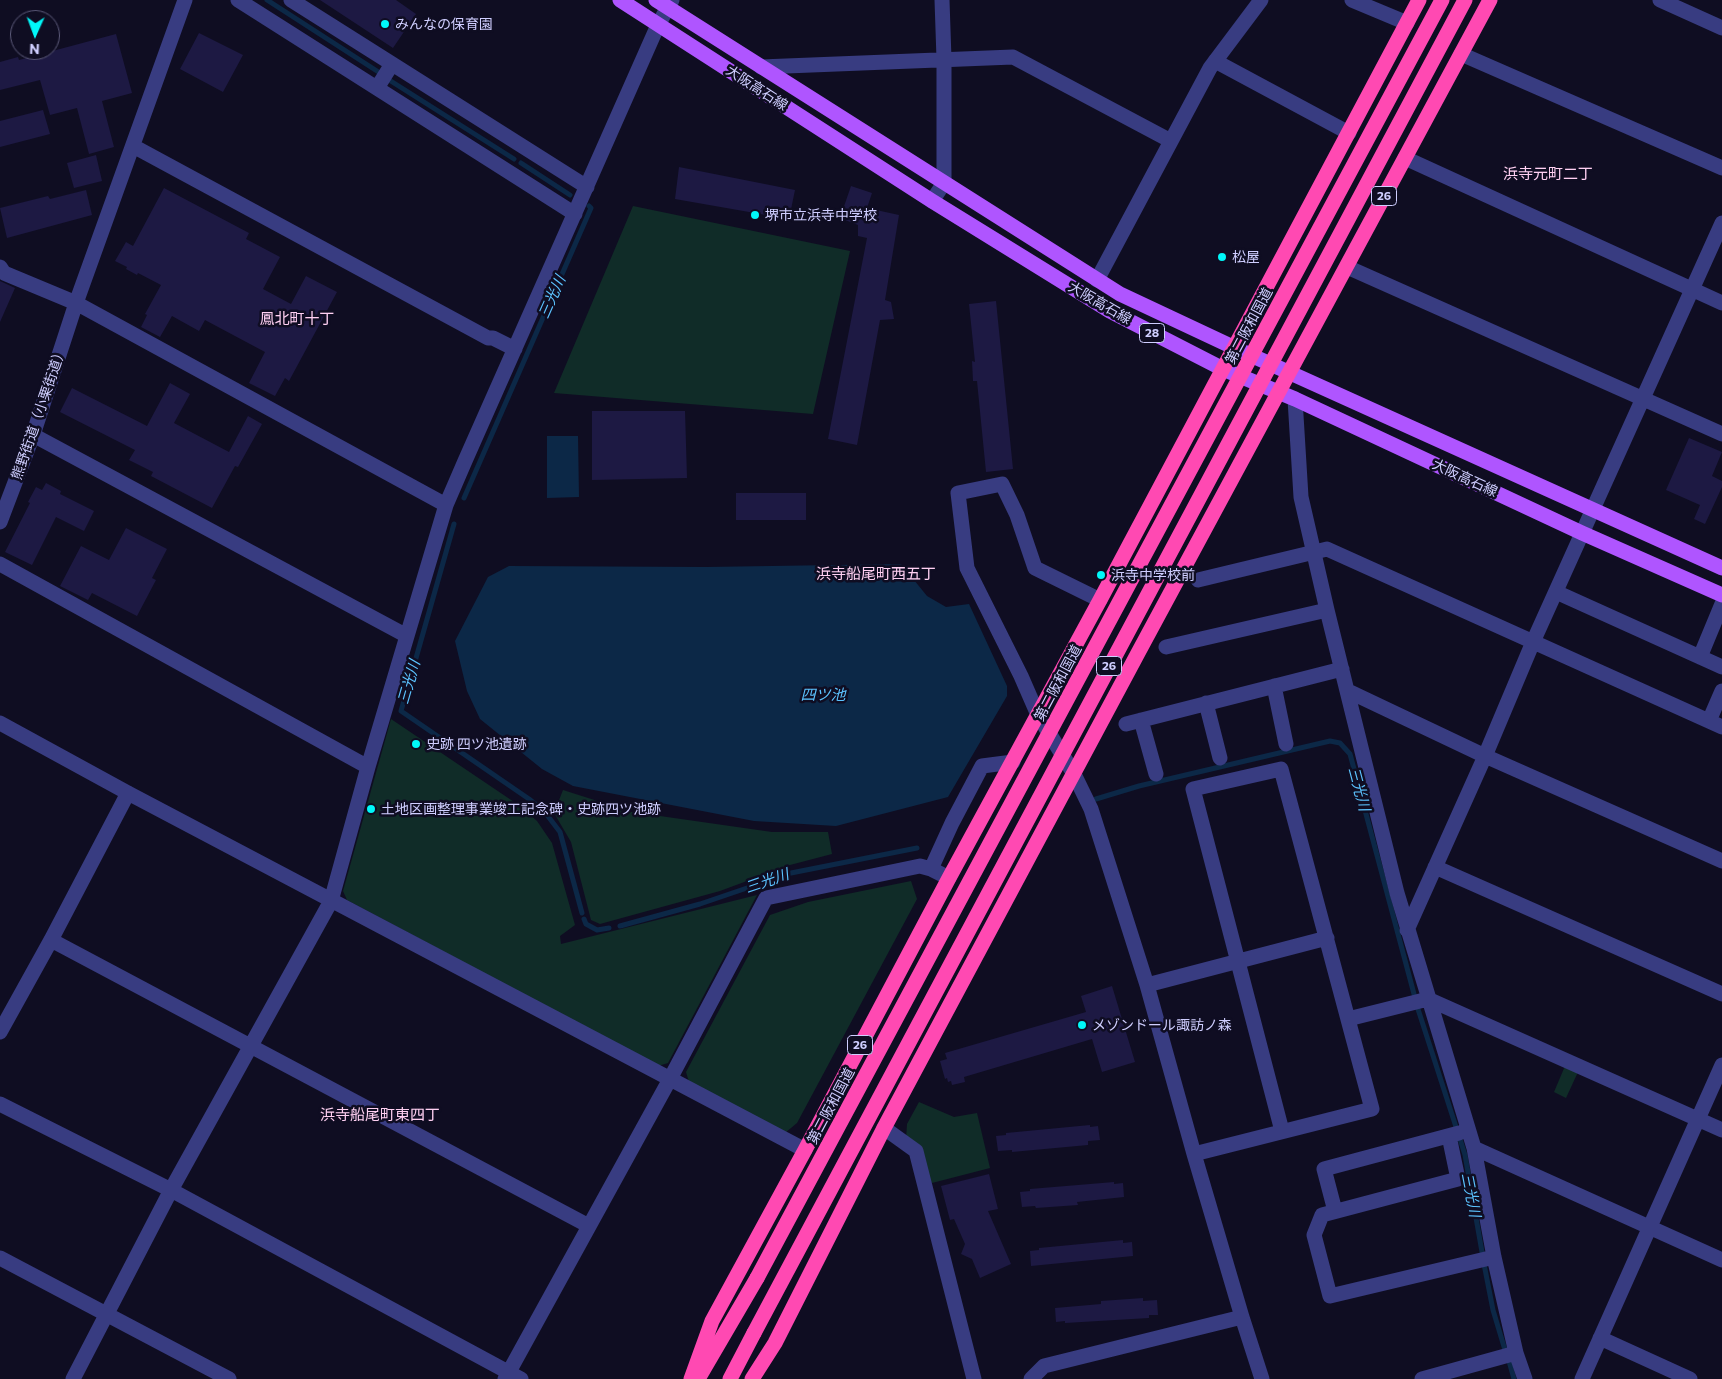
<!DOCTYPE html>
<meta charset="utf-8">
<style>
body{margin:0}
#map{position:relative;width:1722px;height:1379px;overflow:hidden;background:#0f0d22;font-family:Commissioner,sans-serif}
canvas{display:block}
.north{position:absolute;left:10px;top:10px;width:50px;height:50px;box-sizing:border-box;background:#0f0d22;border:1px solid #5c5a7a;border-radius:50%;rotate:182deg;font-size:14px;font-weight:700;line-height:20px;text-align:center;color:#cfceff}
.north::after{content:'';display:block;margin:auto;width:18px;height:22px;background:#00f8f9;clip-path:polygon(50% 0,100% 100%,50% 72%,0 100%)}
</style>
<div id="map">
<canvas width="1722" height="1379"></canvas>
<div class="north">N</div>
</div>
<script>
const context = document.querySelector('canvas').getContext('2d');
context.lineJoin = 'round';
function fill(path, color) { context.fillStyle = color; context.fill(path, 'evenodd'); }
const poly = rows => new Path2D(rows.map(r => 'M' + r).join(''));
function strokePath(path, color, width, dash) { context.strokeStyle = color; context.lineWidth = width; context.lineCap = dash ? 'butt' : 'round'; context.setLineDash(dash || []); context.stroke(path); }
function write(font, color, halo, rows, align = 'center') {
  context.font = font + ' Commissioner,"Noto Sans JP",sans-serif'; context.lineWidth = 5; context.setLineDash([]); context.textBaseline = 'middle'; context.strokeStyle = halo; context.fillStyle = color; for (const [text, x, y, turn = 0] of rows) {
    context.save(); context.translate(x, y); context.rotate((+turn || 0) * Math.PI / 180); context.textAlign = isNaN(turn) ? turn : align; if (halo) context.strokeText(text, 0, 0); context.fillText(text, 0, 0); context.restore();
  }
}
const green = poly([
 [633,206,850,251,813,414,554,393],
 [391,719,520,806,537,821,552,843,575,925,560,936,561,944,757,895,668,1063,658,1066,347,900,343,891],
 [563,790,632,812,772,832,828,832,832,854,790,865,720,891,600,924,591,920,571,842,554,813],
 [911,881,917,899,797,1123,785,1133,689,1082,686,1072,770,915,808,902],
 [1565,1066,1578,1072,1566,1098,1554,1092],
 [919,1102,954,1117,977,1113,990,1168,932,1183,906,1140,907,1124]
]);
const water = poly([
 [547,436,578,436,579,497,547,498],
 [901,564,927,596,946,607,969,604,1007,686,1007,696,948,797,836,826,754,821,573,786,542,769,480,719,467,691,455,641,488,577,509,566,706,567]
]);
const stream = poly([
 [267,0,380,73],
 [386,78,514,159],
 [521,163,570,195],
 [464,498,591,208,589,206],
 [454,524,401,711,529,799,544,811,560,832,582,913],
 [1096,799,1139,786,1330,741,1340,743,1350,754,1414,994],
 [584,919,586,924,597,930,609,928],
 [620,926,700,904,791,873,917,848],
 [1417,1006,1456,1127],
 [1460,1139,1465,1155,1482,1252],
 [1484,1264,1493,1310,1505,1350],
 [1509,1361,1514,1379]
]);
const building = poly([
 [320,0,396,0,416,14,393,48],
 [199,33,243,55,223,92,180,69],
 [116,34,132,93,102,101,114,147,89,154,77,108,50,115,40,80,0,90,0,62,18,57,19,60],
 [43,110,50,134,0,147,0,121],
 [96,155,102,181,74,188,67,163],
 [679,167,795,190,789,219,675,199],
 [851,186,872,193,867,208,899,215,885,300,891,302,894,319,880,320,857,445,828,439,867,238,858,236,858,225,840,218],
 [164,188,249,233,246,239,280,257,263,289,291,304,306,276,337,292,289,381,285,378,275,396,249,383,265,352,205,320,199,331,172,316,160,337,141,327,147,315,145,314,161,285,138,273,137,275,126,269,127,267,115,261,126,242,133,246],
 [86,190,92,215,7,238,0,208,48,196,50,199],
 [0,281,15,288,0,322],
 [996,301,1013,469,986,472,977,381,973,381,972,361,975,362,969,304],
 [170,383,190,394,174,423,229,452,248,416,262,424,238,467,235,466,212,508,151,476,153,472,129,460,135,450,60,412,72,388,147,426],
 [592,411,685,411,687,478,592,480],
 [1689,438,1722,452,1712,476,1722,481,1722,487,1705,524,1694,519,1700,505,1666,490],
 [46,483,61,491,60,494,94,511,84,531,56,517,32,565,5,552,30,503,28,502,36,487,42,490],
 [736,493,806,493,806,520,736,520],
 [126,528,167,549,152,578,156,580,137,616,92,593,88,600,60,586,81,546,109,560],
 [1112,986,1135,1062,1102,1072,1092,1039,964,1077,965,1082,952,1085,951,1081,948,1082,947,1078,945,1079,940,1061,947,1059,945,1053,1086,1012,1081,996],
 [1090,1125,1090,1127,1098,1126,1100,1140,1088,1141,1088,1145,1012,1152,1012,1150,998,1151,996,1136,1006,1135,1006,1133],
 [989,1174,998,1209,988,1211,1011,1264,980,1278,972,1259,961,1254,965,1244,954,1219,950,1220,941,1186],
 [1114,1182,1114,1184,1123,1183,1124,1197,1077,1202,1078,1205,1036,1208,1035,1206,1022,1207,1020,1192,1030,1191,1030,1189],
 [1123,1240,1123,1243,1132,1242,1133,1256,1031,1266,1030,1251,1039,1250,1039,1248],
 [1143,1298,1143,1301,1157,1300,1158,1315,1149,1315,1149,1318,1065,1323,1065,1321,1056,1322,1055,1308,1101,1304,1101,1301]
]);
const minor = poly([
 [238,0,575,214],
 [291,0,587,187],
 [1352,0,1407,23],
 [1660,0,1722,28],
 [1461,54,1722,168],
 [1215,61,1349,133],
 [761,67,1013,57,1171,141],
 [377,88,392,64],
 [133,146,488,338,493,338,515,349],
 [1405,158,1722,303],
 [932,201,944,183,944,59,942,0],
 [0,267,4,273,76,303,446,505],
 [1347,267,1722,434],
 [1097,280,1210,68,1261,0],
 [1295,399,1301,497,1327,610,1397,893,1474,1148,1494,1257,1516,1353,1525,1379],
 [33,435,407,636],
 [0,522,33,435,76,303,185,0],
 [0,564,368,767],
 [1198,580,1327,549,1722,727],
 [1556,592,1722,667],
 [1100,600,1035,568,1017,515,1002,484,958,493,967,568,1021,676,1038,715,1074,774,1091,809,1147,985,1194,1154,1242,1317,1262,1379],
 [1166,647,1327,610],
 [1700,657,1722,604],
 [1274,686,1286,744],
 [1348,691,1485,756,1722,861],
 [1206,703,1220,758],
 [1141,720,1156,774],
 [1709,721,1722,691],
 [0,723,128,793,805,1150],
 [1126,724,1342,669],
 [1435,867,1722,994],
 [949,878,931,869,952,823,982,766,1013,762],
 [1407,930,1485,756,1533,642,1722,223],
 [51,940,589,1226],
 [1147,985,1327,938],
 [1348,1019,1428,999,1722,1130],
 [0,1032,51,940,128,793],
 [0,1104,171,1190,521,1379],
 [884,1128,916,1151,974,1379],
 [1449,1136,1458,1179,1322,1215,1314,1235,1330,1296,1494,1257],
 [1474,1148,1722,1260],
 [1194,1154,1372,1109,1281,769,1193,789,1282,1131],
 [1335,1211,1324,1169,1459,1133],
 [0,1258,229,1379],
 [1600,1338,1690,1379],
 [73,1379,171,1190,331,901,368,767,446,505,465,461,658,25,672,0],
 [505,1379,670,1079,766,898,920,866,931,869],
 [1031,1379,1044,1366,1242,1317],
 [1422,1379,1516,1353],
 [1582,1379,1722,1065]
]);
const major = poly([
 [620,0,932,201,1110,311,1223,369,1295,399,1582,533,1722,595],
 [656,0,1120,294,1235,348,1722,568]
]);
const highway = poly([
 [691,1379,712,1321,805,1150,949,878,1100,600,1419,0],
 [698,1379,757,1278],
 [730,1379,754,1333],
 [752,1379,775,1343,884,1128,1138,653,1490,0]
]);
const highwayBridge = poly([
 [757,1278,1442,0],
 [754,1333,1465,0]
]);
const markers = [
 [385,24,5,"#00f8f9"],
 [755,215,5,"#00f8f9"],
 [1222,257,5,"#00f8f9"],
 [1101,575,5,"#00f8f9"],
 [416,744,5,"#00f8f9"],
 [371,809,5,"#00f8f9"],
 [1082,1025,5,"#00f8f9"]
];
const shields = [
 [1384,196,25],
 [1152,333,25],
 [1109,666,25],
 [860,1045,25]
];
const shieldNames = [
 ["26",1384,196],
 ["28",1152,333],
 ["26",1109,666],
 ["26",860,1045]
];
const poiNames = [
 ["みんなの保育園",395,24],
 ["堺市立浜寺中学校",765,215],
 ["松屋",1232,257],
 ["浜寺中学校前",1111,575],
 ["史跡 四ツ池遺跡",426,744],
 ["土地区画整理事業竣工記念碑・史跡四ツ池跡",381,809],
 ["メゾンドール諏訪ノ森",1092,1025]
];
const streetNames = [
 ["大阪高石線",757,88,33],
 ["大阪高石線",1100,303,30],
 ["第二阪和国道",1249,326,-62],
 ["熊野街道（小栗街道）",39,413,-71],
 ["大阪高石線",1465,478,25],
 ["第二阪和国道",1058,683,-62],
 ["第二阪和国道",831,1106,-62]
];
const neighbourhoodNames = [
 ["浜寺元町二丁",1548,174],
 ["鳳北町十丁",297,319],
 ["浜寺船尾町西五丁",876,574],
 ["浜寺船尾町東四丁",380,1115]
];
const waterNames = [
 ["三光川",552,297,-66],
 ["三光川",409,682,-74],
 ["四ツ池",823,695],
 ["三光川",1359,789,75],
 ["三光川",767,881,-19],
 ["三光川",1471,1195,79]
];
fill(green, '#102c28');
fill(water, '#0c2847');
strokePath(stream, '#0c2847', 5);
fill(building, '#1d1943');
strokePath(minor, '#383c81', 15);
strokePath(major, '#af55ff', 15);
strokePath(highway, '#ff49b2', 15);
strokePath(highwayBridge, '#ff49b2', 15);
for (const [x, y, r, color] of markers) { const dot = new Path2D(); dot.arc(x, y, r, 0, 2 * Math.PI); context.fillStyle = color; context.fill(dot); strokePath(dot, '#0f0d22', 2); }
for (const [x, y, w] of shields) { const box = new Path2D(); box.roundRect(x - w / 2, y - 9.5, w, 19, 4); context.fillStyle = '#0f0d22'; context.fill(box); strokePath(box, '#cfceff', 1); }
write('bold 12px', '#cfceff', null, shieldNames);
write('14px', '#cfceff', '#0f0d22', poiNames, 'left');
write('14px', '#cfceff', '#0f0d22', streetNames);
write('15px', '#ffd0f2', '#0f0d22', neighbourhoodNames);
write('italic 15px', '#5cc3ff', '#0f0d22', waterNames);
</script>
